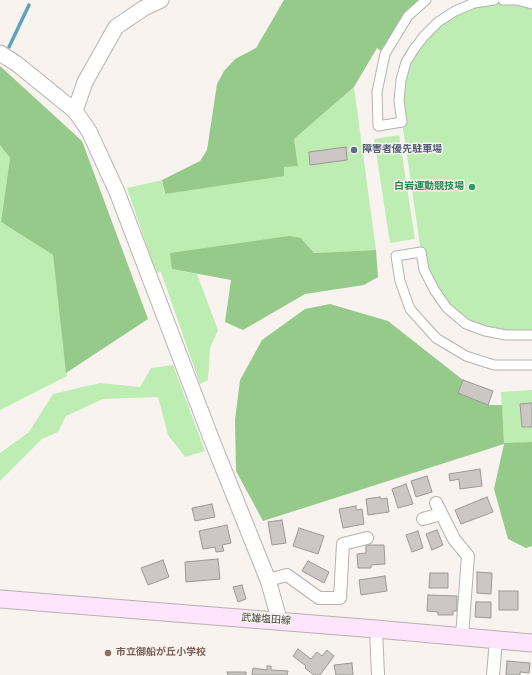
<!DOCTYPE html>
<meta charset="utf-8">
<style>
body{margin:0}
canvas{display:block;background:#f9f3f0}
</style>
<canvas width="532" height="675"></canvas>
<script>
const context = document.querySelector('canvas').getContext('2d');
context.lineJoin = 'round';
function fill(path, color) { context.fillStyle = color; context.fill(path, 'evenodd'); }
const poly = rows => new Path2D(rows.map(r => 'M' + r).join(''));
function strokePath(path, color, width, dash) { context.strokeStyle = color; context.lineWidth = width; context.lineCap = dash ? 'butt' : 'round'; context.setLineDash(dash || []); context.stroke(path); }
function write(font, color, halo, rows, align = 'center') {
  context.font = font + ' "Source Sans 3","Noto Sans JP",sans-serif'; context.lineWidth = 3; context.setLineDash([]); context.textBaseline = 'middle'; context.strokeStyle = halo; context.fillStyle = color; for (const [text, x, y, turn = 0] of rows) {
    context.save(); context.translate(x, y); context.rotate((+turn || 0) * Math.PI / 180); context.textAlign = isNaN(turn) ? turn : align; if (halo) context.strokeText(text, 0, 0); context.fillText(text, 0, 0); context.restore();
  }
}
const green = poly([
 [494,0,517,0,532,4,532,335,528,335,466,324,435,291,421,252,402,122,406,62,438,22],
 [354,87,376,250,314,253,301,238,172,269,197,274,218,330,210,348,208,380,200,384,161,272,156,273,127,188,162,180,164,194,283,167,298,165,294,139],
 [399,135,415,239,390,243,374,139],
 [0,145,10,158,1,222,53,255,67,376,0,410],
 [173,365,205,451,185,457,168,435,158,397,103,399,66,416,58,432,42,439,0,481,0,453,29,432,53,394,100,383,140,387,151,368],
 [532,390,532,442,504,444,501,392]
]);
const forest = poly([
 [284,0,426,0,408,16,385,54,377,48,354,87,294,139,298,166,284,167,284,176,165,194,162,180,200,161,207,150,217,84,224,71,235,59,256,48],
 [0,66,82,141,148,319,66,373,53,255,1,222,10,158,0,145],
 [289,236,301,238,314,253,376,250,378,277,364,285,305,294,243,330,225,322,231,280,172,269,170,253],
 [330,304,388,321,463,380,458,393,488,405,502,405,504,443,532,442,532,546,526,548,508,539,494,489,504,444,263,521,236,471,235,420,240,380,262,340,305,309]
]);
const stream = poly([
 [9,47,29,5]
]);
const building = poly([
 [346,147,347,160,310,165,309,152,346,147],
 [463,380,493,391,488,405,458,393,463,380],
 [532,403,532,427,522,427,520,404,532,403],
 [480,469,482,486,460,489,459,479,450,481,449,474,480,469],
 [427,476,432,492,416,497,411,481,427,476],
 [406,484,413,504,398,508,392,489,406,484],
 [380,497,381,499,387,498,389,512,368,515,366,499,380,497],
 [487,497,493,512,461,524,455,510,487,497],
 [212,504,215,517,195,521,192,508,212,504],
 [356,506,356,510,362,509,364,524,343,528,339,509,356,506],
 [282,520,286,543,272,545,268,522,282,520],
 [227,525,231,543,222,545,224,551,216,552,215,547,203,549,199,531,227,525],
 [299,528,324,536,318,554,293,546,299,528],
 [437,530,443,545,432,550,426,534,437,530],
 [418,531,423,548,412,552,406,535,418,531],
 [366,545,384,545,385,564,371,565,371,568,358,568,357,554,366,553,366,545],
 [218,559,220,579,186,582,185,562,218,559],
 [163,560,169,577,148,585,141,568,163,560],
 [308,561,329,572,324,583,302,571,308,561],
 [477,572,492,573,491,594,477,593,477,572],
 [430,573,448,573,448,588,429,588,430,573],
 [385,576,387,591,361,595,359,580,385,576],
 [242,585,246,599,238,602,233,587,242,585],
 [499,591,518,591,518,610,499,610,499,591],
 [428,595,457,596,457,611,453,611,453,615,438,615,438,612,427,611,428,595],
 [476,602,491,602,491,618,475,617,476,602],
 [298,649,311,659,317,652,322,656,327,650,334,656,320,675,314,675,305,668,306,666,293,656,298,649],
 [507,661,530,663,529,673,520,672,520,675,506,675,507,661],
 [352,663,353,675,336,675,334,665,352,663],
 [267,666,271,666,271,670,288,671,287,675,252,675,253,668,267,670,267,666],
 [227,672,246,672,246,675,228,675,227,672]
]);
const pedestrian = poly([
 [426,0,408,16,385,54,377,92,378,126,402,122,399,101,401,80,406,62,414,49,424,36,438,22,455,11,474,3,494,0],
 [503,0,517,0,532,4],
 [532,335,506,335,485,331,466,324,447,308,435,291,424,270,421,252,396,256,400,281,410,309,436,338,466,356,494,365,532,365]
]);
const minor = poly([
 [436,503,454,539,468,556,462,636],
 [423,519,441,514],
 [268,580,287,575,319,598,340,598,343,544,367,538],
 [376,629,378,675],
 [493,675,496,640]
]);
const tertiary = poly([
 [161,0,144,8,116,27,85,82,75,111,89,131,117,192,211,438,268,580,280,622],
 [0,53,17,64,75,111]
]);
const secondary = poly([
 [0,599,376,629,532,643]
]);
const markers = [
 [354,150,4,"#5c6f8a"],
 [472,187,4,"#2e9e5b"],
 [108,653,4,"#8d6e63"]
];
const serviceNames = [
 ["障害者優先駐車場",362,150]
];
const leisureNames = [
 ["白岩運動競技場",464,187]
];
const streetNames = [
 ["武雄塩田線",266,620,4]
];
const educationNames = [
 ["市立御船が丘小学校",116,653]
];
fill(green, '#beedb3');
fill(forest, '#96ca8a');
strokePath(stream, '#60a2bb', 3.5);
fill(building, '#ccc7c4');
strokePath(building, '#9d9895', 1);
strokePath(pedestrian, '#b7b1af', 11);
strokePath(minor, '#b7b1af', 14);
strokePath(tertiary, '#b7b1af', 17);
strokePath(secondary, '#b7b1af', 19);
strokePath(pedestrian, '#fff', 9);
strokePath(minor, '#fff', 12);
strokePath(tertiary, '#fff', 15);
strokePath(secondary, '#fee4fd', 17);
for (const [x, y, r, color] of markers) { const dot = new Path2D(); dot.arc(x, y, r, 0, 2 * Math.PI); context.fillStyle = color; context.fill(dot); strokePath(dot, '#f9f3f0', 1.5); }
write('bold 10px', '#4e5e75', '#f9f3f0', serviceNames, 'left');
write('bold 10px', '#27864d', '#f9f3f0', leisureNames, 'right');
write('10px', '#3f3c3b', '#f9f3f0', streetNames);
write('bold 10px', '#785e54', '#f9f3f0', educationNames, 'left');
</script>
